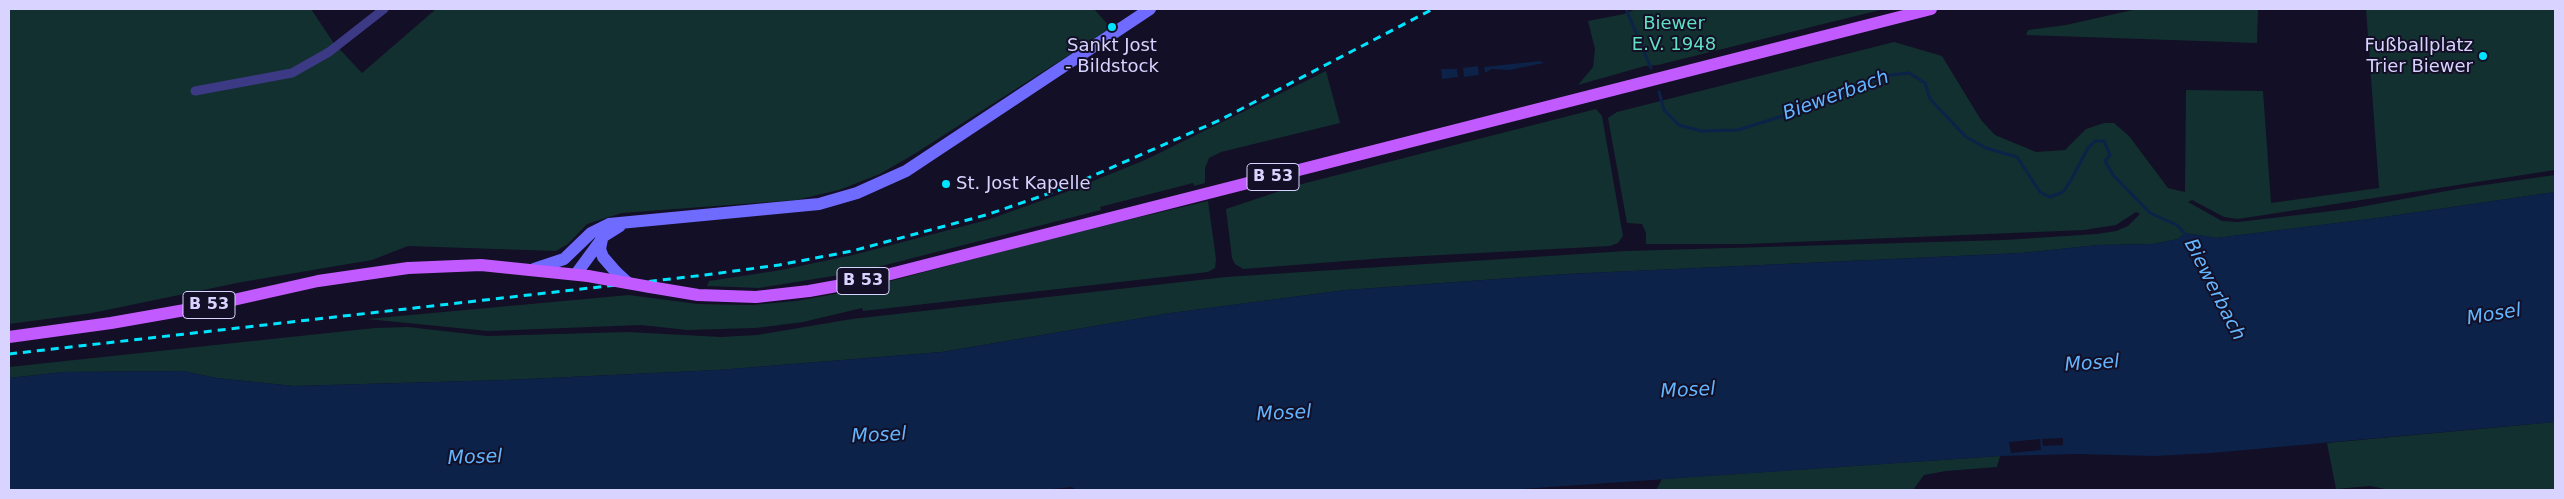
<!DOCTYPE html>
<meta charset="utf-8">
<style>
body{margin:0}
#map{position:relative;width:2564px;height:499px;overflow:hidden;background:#130f26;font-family:"DejaVu Sans",sans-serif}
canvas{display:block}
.frame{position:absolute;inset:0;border:10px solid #d9d4ff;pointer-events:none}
</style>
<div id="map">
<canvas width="2564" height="499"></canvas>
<div class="frame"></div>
</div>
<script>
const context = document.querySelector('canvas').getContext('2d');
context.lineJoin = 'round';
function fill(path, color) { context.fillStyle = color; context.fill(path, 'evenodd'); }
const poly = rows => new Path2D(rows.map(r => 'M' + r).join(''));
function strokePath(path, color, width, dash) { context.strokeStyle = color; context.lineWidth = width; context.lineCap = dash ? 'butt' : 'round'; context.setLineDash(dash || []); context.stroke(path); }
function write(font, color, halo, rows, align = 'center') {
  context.font = font + ' "DejaVu Sans",sans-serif'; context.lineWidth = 4; context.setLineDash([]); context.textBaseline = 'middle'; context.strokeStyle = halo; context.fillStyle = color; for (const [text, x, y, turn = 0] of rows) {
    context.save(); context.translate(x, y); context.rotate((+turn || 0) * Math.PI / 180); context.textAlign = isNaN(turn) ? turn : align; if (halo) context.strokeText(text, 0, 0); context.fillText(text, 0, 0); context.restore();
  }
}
const green = poly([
 [9,9,311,9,333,42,362,73,436,9,1094,9,1111,28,916,153,880,174,839,190,796,200,622,213,587,224,568,244,556,251,408,246,372,260,242,282,92,313,9,324],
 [1636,9,1884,9,1658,65,1645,66,1578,85,1593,67,1595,49,1588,21,1624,14],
 [2137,9,2258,9,2257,43,2026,35,2028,30,2066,25],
 [2366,9,2555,9,2555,170,2238,219,2224,217,2192,200,2188,202,2222,221,2238,222,2349,209,2463,188,2555,175,2555,192,2377,218,2216,238,2186,233,2178,239,2153,244,2098,245,2022,253,1567,274,1346,290,1171,313,942,352,718,370,506,380,294,386,216,378,183,371,64,372,9,378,9,367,375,328,408,327,487,336,628,332,721,337,757,335,852,319,1226,277,1626,251,2004,240,2097,234,2116,231,2128,226,2140,214,2136,212,2116,225,2084,230,1746,244,1646,244,1646,233,1642,224,1627,223,1608,118,1617,112,1894,42,1942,56,1981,120,1995,135,2036,152,2065,150,2086,129,2104,123,2114,123,2129,136,2168,188,2185,192,2186,90,2263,91,2271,203,2379,188],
 [1326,71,1340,123,1221,152,1209,158,1205,168,1205,183,1194,186,1193,183,1100,207,1101,210,858,272,759,288,707,286,709,281,781,270,853,255,987,220,1066,192,1145,160],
 [1596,109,1602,116,1623,236,1618,243,1610,246,1385,258,1243,269,1235,264,1232,258,1226,209,1298,185],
 [1208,201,1216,259,1215,268,1208,272,863,311,862,308,803,322,756,328,687,330,641,325,488,331,367,319,629,295,698,304,752,305,796,301,857,290,1060,236],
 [2555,422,2555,490,2390,490,2370,486,2336,489,2327,443],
 [2000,456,1997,467,1946,471,1924,475,1913,490,1656,490,1662,479]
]);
const water = poly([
 [1540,61,1544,63,1509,70,1492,69,1485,73,1484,67],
 [1478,66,1479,75,1464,77,1463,68],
 [1441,69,1457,69,1458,77,1442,79],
 [2555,192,2555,422,2212,453,2155,456,2077,454,2000,456,1507,490,1076,490,1072,487,1042,490,9,490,9,378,64,372,183,371,216,378,294,386,506,380,718,370,942,352,1171,313,1346,290,1567,274,2022,253,2098,245,2153,244,2178,239,2186,233,2216,238,2377,218]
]);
const pier = poly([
 [2063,438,2063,445,2043,446,2042,439],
 [2040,439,2041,450,2011,453,2009,442]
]);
const stream = poly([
 [1626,9,1651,68],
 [1659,92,1664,110,1679,125,1701,131,1738,130,1840,98,1850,88,1891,75,1909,73,1925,83,1930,99,1966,137,1986,148,2017,157,2040,192,2050,197,2063,192,2071,180,2088,148,2095,141,2104,141,2110,155,2105,161,2113,175,2150,213,2177,225,2187,236]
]);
const street = poly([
 [195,91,292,73,329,52,384,9]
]);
const secondary = poly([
 [602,239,600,249,603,257,616,272],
 [534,269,564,259,591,233,609,224,819,204,857,193,906,171,1150,9],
 [576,274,604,236,620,226]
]);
const primary = poly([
 [650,287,698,295,756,297,809,291,859,282,1931,9],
 [9,337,111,323,202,307,318,281,408,268,481,265,588,276]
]);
const rail = poly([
 [9,354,705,275,779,265,852,251,986,215,1065,188,1220,120,1433,9]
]);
const secondaryBridge = poly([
 [616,272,628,283]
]);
const primaryBridge = poly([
 [588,276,650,287]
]);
const markers = [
 [1112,27,5,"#00e5ff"],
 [2483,56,5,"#00e5ff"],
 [946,184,5,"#00e5ff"]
];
const shields = [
 [1273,177,52],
 [863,281,52],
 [209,305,52]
];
const shieldNames = [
 ["B 53",1273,177],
 ["B 53",863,281],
 ["B 53",209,305]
];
const parkNames = [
 ["Biewer",1674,24],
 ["E.V. 1948",1674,45]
];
const poiNames = [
 ["Sankt Jost",1112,46],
 ["- Bildstock",1112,67],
 ["Fußballplatz",2473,46,"right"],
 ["Trier Biewer",2473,67,"right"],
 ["St. Jost Kapelle",956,184,"left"]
];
const waterNames = [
 ["Biewerbach",1836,96,-20],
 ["Biewerbach",2214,290,63],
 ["Mosel",2494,315,-9],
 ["Mosel",2092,364,-4],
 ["Mosel",1688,391,-3],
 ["Mosel",1284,414,-3],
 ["Mosel",879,436,-3],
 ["Mosel",475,458,-2]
];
fill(green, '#12302f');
fill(water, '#0c2248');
fill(pier, '#130f26');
strokePath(stream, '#0c2248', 3);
strokePath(street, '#3d3a85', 9);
strokePath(secondary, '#6f6bff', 12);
strokePath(primary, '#c25bff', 12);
strokePath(rail, '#00e5ff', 3, [8, 6]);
strokePath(secondaryBridge, '#6f6bff', 12);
strokePath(primaryBridge, '#c25bff', 12);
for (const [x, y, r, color] of markers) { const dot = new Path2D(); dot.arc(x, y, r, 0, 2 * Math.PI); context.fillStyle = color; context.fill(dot); strokePath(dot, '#130f26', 2); }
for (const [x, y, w] of shields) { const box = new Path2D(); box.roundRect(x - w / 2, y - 13.5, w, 27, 4); context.fillStyle = '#130f26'; context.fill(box); strokePath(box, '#d9d4ff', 1); }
write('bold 16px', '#d9d4ff', null, shieldNames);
write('18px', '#5fe0c0', '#130f26', parkNames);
write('18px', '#d9d4ff', '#130f26', poiNames);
write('italic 19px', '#62b6ff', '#130f26', waterNames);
</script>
